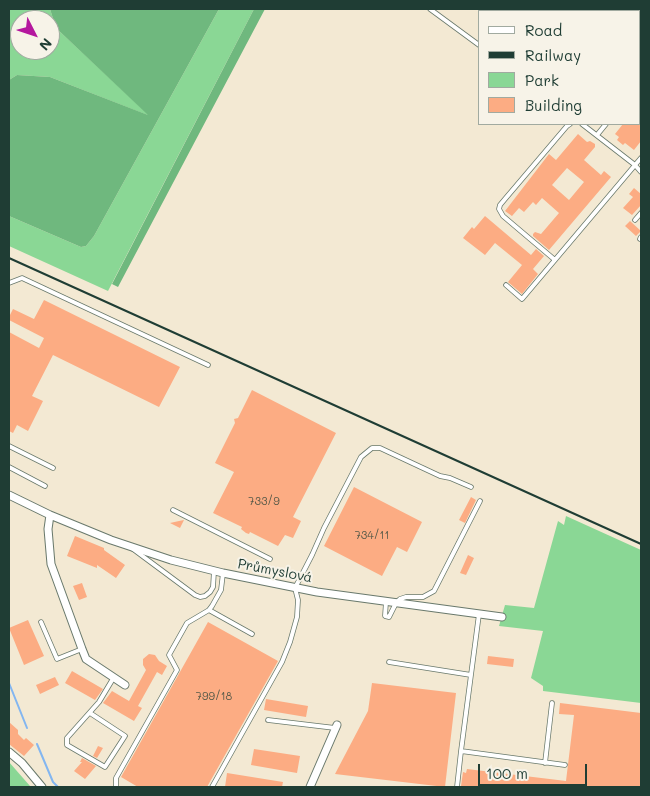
<!DOCTYPE html>
<meta charset="utf-8">
<style>
body{margin:0}
#map{position:relative;width:650px;height:796px;overflow:hidden;background:#f3e9d3;font-family:Mali,sans-serif}
canvas{display:block}
.frame{position:absolute;inset:0;border:10px solid #1f3d34;pointer-events:none}
.legend{position:absolute;left:478px;top:10px;width:162px;height:115px;box-sizing:border-box;background:#f7f3e8;border:1px solid #a1aaa0;margin:0;padding:6px 9px;list-style:none;font-size:15px;color:#1f3d34}
.legend li{display:flex;align-items:center;gap:10px;height:25px}
.legend b{width:25px;border:1px solid #a1aaa0}
.north{position:absolute;left:10px;top:10px;width:50px;height:50px;box-sizing:border-box;background:#f7f3e8;border:1px solid #a1aaa0;border-radius:50%;rotate:131deg;font-size:14px;font-weight:700;line-height:20px;text-align:center;color:#1f3d34}
.north::after{content:'';display:block;margin:auto;width:18px;height:22px;background:#b5179e;clip-path:polygon(50% 0,100% 100%,50% 72%,0 100%)}
.scale{position:absolute;left:478px;top:764px;width:109px;height:22px;box-sizing:border-box;border:2px solid #1f3d34;border-top:0;padding-left:6px;font-size:15px;line-height:18px;white-space:nowrap;color:#1f3d34;-webkit-text-stroke:4px #f7f3e8;paint-order:stroke}
</style>
<div id="map">
<canvas width="650" height="796"></canvas>
<div class="frame"></div>
<ul class="legend">
<li><b style="height:6px;background:#fff"></b>Road</li>
<li><b style="height:6px;background:#1f3d34"></b>Railway</li>
<li><b style="height:14px;background:#8ad795"></b>Park</li>
<li><b style="height:14px;background:#fcac83"></b>Building</li>
</ul>
<div class="north">N</div>
<div class="scale">100 m</div>
</div>
<script>
const context = document.querySelector('canvas').getContext('2d');
context.lineJoin = 'round';
function fill(path, color) { context.fillStyle = color; context.fill(path, 'evenodd'); }
const poly = rows => new Path2D(rows.map(r => 'M' + r).join(''));
function strokePath(path, color, width, dash) { context.strokeStyle = color; context.lineWidth = width; context.lineCap = dash ? 'butt' : 'round'; context.setLineDash(dash || []); context.stroke(path); }
function write(font, color, halo, rows, align = 'center') {
  context.font = font + ' Mali,sans-serif'; context.lineWidth = 4; context.setLineDash([]); context.textBaseline = 'middle'; context.strokeStyle = halo; context.fillStyle = color; for (const [text, x, y, turn = 0] of rows) {
    context.save(); context.translate(x, y); context.rotate((+turn || 0) * Math.PI / 180); context.textAlign = isNaN(turn) ? turn : align; if (halo) context.strokeText(text, 0, 0); context.fillText(text, 0, 0); context.restore();
  }
}
const green = poly([
 [9,9,50,9,56,28,150,116,50,77,17,75,9,80],
 [20,20,50,20,50,50,20,50],
 [219,9,254,9,108,291,9,246,9,216,81,247,86,246,94,236],
 [566,516,641,550,641,703,543,691,543,686,531,678,543,631,499,626,505,605,534,608,558,521,564,525],
 [9,762,30,786,31,787,9,787]
]);
const forest = poly([
 [50,9,219,9,94,236,86,246,81,247,9,216,9,80,17,75,50,77,148,115,56,28],
 [254,9,265,9,118,287,112,284]
]);
const stream = poly([
 [9,683,27,728],
 [37,744,53,782,58,787]
]);
const building = poly([
 [623,124,641,124,641,141,634,150,625,143,623,145,617,140,619,137,615,134],
 [578,134,587,142,590,141,595,144,595,147,584,160,601,175,604,171,611,177,549,250,533,236,533,234,535,232,541,234,559,213,542,198,536,205,533,202,524,212,519,208,512,216,505,211,549,154,556,160],
 [567,168,584,182,569,200,552,185],
 [634,188,641,194,641,205,632,215,623,208,633,197,629,194],
 [485,216,531,255,536,249,544,256,533,269,538,274,522,294,508,282,522,265,495,243,485,255,463,238,472,227,474,229],
 [630,221,641,231,636,236,625,226],
 [44,300,180,367,159,407,53,355,32,396,43,401,28,431,17,425,13,433,9,431,9,332,39,348,44,338,9,320,9,317,13,309,34,319],
 [252,390,336,433,293,517,301,521,293,538,285,535,278,546,250,532,249,534,246,533,241,529,242,527,213,513,234,472,215,463,235,423,234,419,238,418],
 [354,487,422,522,407,552,397,547,382,576,324,546],
 [471,497,476,500,465,523,459,520],
 [184,520,180,528,170,523,179,521],
 [75,536,104,548,104,550,125,565,116,578,97,565,97,568,67,556],
 [468,555,474,558,466,575,460,573],
 [82,583,87,597,79,600,73,586],
 [28,620,44,656,24,665,9,628],
 [208,622,278,661,207,787,138,787,121,777],
 [149,654,155,655,159,661,167,666,162,675,157,672,138,706,142,708,134,721,103,703,112,691,129,701,146,670,143,665,143,659],
 [488,656,514,659,513,667,487,664],
 [72,671,103,689,95,700,65,683],
 [55,677,59,685,40,694,36,685],
 [372,683,456,693,445,787,335,774,368,711],
 [266,699,308,706,306,717,264,710],
 [560,703,641,713,641,787,464,787,461,786,463,772,466,773,467,769,566,781,574,715,559,714],
 [9,722,18,730,18,734,24,740,26,738,34,745,24,756,9,744],
 [98,746,103,748,97,758,93,756],
 [254,749,300,756,297,773,251,765],
 [82,758,96,766,85,779,74,771,82,762,80,762],
 [227,773,283,782,282,787,225,787]
]);
const lane = poly([
 [430,9,479,45],
 [582,124,635,165,641,172],
 [597,135,606,124],
 [635,220,641,213],
 [640,239,641,237],
 [555,260,503,216,499,209,500,205,505,199,567,126,570,124],
 [9,283,22,278,208,365],
 [506,285,522,299,641,158],
 [9,446,53,468],
 [9,467,45,486],
 [173,510,270,559],
 [133,549,195,595,200,597,205,596,210,592,213,587,214,571],
 [386,602,385,616,389,617,396,603,400,599,406,597,423,597,434,591,480,501],
 [209,610,252,634],
 [41,622,57,659,82,649],
 [389,662,471,675],
 [90,713,125,736,105,767,67,745,67,738,99,702,114,677],
 [268,720,335,728],
 [461,751,479,614],
 [545,763,552,703],
 [116,787,116,778,177,670,169,655,187,623,209,610,212,606,221,590,223,573],
 [212,787,282,662,290,642,297,617,298,600,295,588,312,555,324,528,361,457,372,448,380,448,440,476,450,478,471,487],
 [457,787,461,751,565,765]
]);
const street = poly([
 [9,495,50,515,111,540,171,560,223,573,317,592,502,617],
 [50,515,48,529,51,564,82,649,86,659,125,685],
 [9,752,22,763,42,787],
 [310,787,337,725]
]);
const rail = poly([
 [9,258,641,544]
]);
const numberNames = [
 ["733/9",264,502],
 ["734/11",372,536],
 ["799/18",214,697]
];
const streetNames = [
 ["Průmyslová",275,571,11]
];
fill(green, '#8ad795');
fill(forest, '#6fb87e');
strokePath(stream, '#83b6f0', 2);
fill(building, '#fcac83');
strokePath(lane, '#69796c', 5.5);
strokePath(street, '#69796c', 9);
strokePath(lane, '#fff', 4);
strokePath(street, '#fff', 7);
strokePath(rail, '#1f3d34', 2);
write('11px', '#565948', null, numberNames);
write('14px', '#1f3d34', '#f7f3e8', streetNames);
</script>
